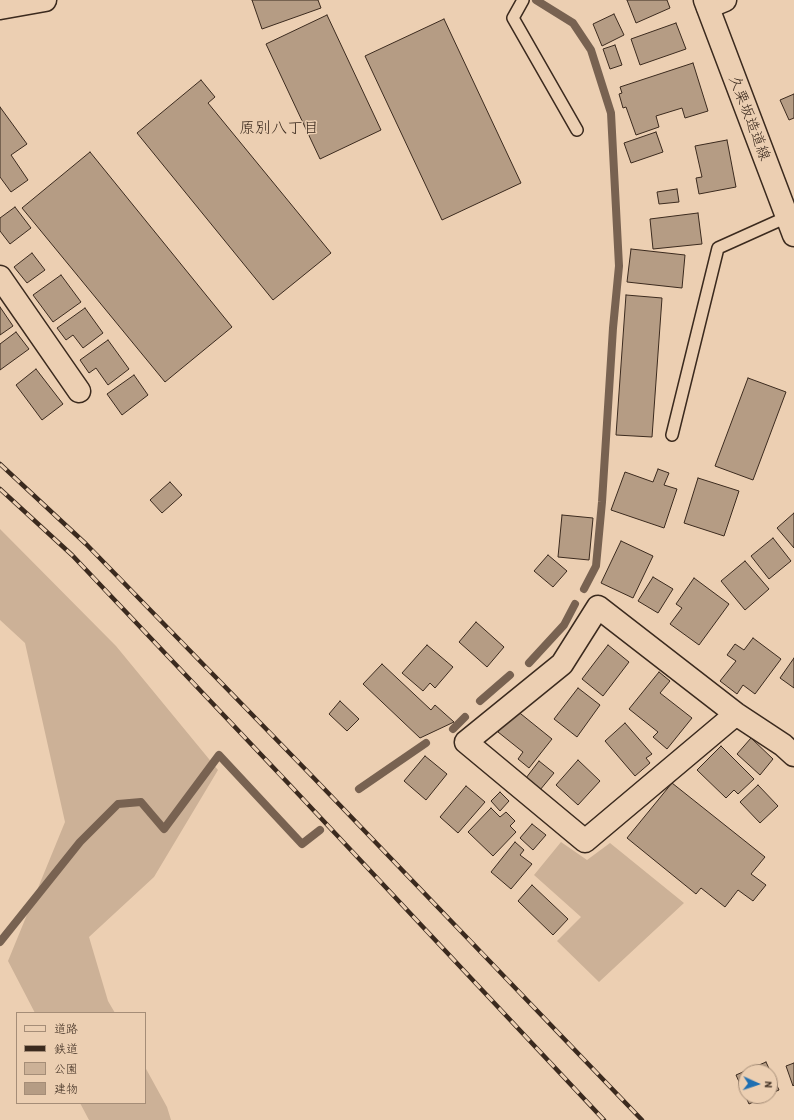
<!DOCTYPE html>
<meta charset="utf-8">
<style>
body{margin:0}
#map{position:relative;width:794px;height:1120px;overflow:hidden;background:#eccfb2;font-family:"Patrick Hand","Klee One",sans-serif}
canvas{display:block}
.legend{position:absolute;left:16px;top:1012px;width:130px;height:92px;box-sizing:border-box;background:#eccfb2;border:1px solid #a58d77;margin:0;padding:5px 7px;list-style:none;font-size:12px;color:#3b2a1e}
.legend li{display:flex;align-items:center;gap:8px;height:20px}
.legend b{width:20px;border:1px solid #a58d77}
.north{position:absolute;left:738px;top:1064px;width:40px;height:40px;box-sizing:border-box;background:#eccfb2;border:1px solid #a58d77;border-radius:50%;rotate:93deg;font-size:11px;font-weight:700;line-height:16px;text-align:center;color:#3b2a1e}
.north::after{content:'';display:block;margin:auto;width:14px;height:18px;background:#1f6fb2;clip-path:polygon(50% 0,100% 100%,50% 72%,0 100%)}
</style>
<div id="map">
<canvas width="794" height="1120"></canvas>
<ul class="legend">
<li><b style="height:5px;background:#eccfb2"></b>道路</li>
<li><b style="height:5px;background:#3b2a1e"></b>鉄道</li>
<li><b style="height:11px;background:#ccb197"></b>公園</li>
<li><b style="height:11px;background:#b59c84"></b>建物</li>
</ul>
<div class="north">N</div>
</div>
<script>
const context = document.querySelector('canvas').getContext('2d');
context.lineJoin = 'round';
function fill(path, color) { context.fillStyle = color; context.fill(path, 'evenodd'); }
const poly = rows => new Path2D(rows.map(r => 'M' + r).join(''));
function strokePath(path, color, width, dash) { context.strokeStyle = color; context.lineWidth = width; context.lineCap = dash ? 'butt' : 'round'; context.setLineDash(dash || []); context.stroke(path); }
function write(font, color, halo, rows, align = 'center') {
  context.font = font + ' "Patrick Hand","Klee One",sans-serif'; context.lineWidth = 3; context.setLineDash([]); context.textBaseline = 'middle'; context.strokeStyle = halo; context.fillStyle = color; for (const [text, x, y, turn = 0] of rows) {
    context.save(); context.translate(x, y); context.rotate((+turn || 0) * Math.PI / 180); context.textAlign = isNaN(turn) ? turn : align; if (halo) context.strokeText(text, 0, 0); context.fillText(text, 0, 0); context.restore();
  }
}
const green = poly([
 [0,529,116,646,218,770,154,877,89,937,108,1001,115,1013,35,1013,8,961,65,822,25,643,0,620],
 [561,842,587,860,610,843,684,903,599,982,557,941,581,917,534,875],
 [145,1067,167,1107,171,1120,89,1120,80,1103,145,1103]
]);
const stream = poly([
 [536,0,573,23,591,50,611,113,619,266,613,328,602,502,596,566,584,589],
 [529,663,564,625,575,604],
 [480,701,510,675],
 [453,729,465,717],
 [359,789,426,743],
 [0,942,80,842,118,804,141,802,164,829,219,755,302,844,320,830]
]);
const building = poly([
 [252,0,318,0,321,8,262,29,252,0],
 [627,0,667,0,670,8,636,23,627,0],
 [614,14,624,35,602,46,593,24,614,14],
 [327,15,381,130,320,159,266,44,327,15],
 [444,19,521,183,442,220,365,56,444,19],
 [676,23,686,49,640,65,631,39,676,23],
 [615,45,622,65,610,69,603,49,615,45],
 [693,63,708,111,685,118,682,108,656,116,659,127,636,135,626,107,623,108,619,94,622,93,620,87,693,63],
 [201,80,215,97,208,103,331,253,273,300,137,133,201,80],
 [794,94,794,118,789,120,780,100,794,94],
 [0,107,27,144,11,155,28,180,11,192,0,177,0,107],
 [656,132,663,152,631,163,624,143,656,132],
 [727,140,736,187,699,194,696,178,702,177,695,146,727,140],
 [90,152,232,327,165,382,22,208,90,152],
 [677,189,679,202,659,204,657,192,677,189],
 [15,207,31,228,10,244,0,231,0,218,15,207],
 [698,213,702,244,653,249,650,219,698,213],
 [631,249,685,255,682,288,627,282,631,249],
 [32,253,45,270,27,283,14,267,32,253],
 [61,275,81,302,53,322,33,295,61,275],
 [626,295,662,298,652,437,616,435,626,295],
 [0,307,13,326,0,335,0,307],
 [85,308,103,333,83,348,73,335,66,340,57,328,85,308],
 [16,332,29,349,0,370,0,344,16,332],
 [108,340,129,369,108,385,96,368,89,373,80,360,108,340],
 [36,369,63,404,42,420,16,385,36,369],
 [134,375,148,395,122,415,107,394,134,375],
 [748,378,786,392,753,480,715,466,748,378],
 [658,469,669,473,664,485,677,489,664,528,611,510,625,472,653,482,658,469],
 [698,478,739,491,724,536,684,523,698,478],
 [170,482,182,495,162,513,150,500,170,482],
 [794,513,794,548,777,528,794,513],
 [562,515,593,518,589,560,558,557,562,515],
 [773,538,791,561,769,579,751,556,773,538],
 [621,541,653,556,633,598,601,583,621,541],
 [548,555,567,571,553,587,534,571,548,555],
 [745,561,769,589,745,610,721,581,745,561],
 [653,577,673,589,658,613,638,601,653,577],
 [694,578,729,604,699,645,670,624,682,608,676,604,694,578],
 [476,622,504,647,487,667,459,642,476,622],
 [753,638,781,659,755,694,743,685,737,694,720,681,736,661,727,655,735,644,744,650,753,638],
 [427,645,453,667,435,688,430,683,423,691,402,673,427,645],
 [608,645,629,662,603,696,582,679,608,645],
 [794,658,794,688,780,678,794,658],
 [382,664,431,710,435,705,454,722,420,738,363,684,382,664],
 [659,672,670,681,660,693,692,718,667,749,653,737,658,732,629,709,659,672],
 [578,688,600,705,577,737,554,719,578,688],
 [340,701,359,719,347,731,329,714,340,701],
 [516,710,552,739,529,768,518,759,523,752,498,732,516,710],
 [625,723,652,754,646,758,650,763,635,776,605,741,625,723],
 [751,738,773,759,760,775,737,754,751,738],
 [721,746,754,779,738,794,734,790,726,798,697,770,721,746],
 [425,756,447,774,426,800,404,781,425,756],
 [578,760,600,781,578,805,556,785,578,760],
 [539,761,554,773,540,790,526,778,539,761],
 [672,783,765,857,751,874,766,885,753,901,738,890,725,907,701,888,696,894,627,838,672,783],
 [758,785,778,806,760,823,740,802,758,785],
 [466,786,485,802,458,833,440,817,466,786],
 [500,792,509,801,500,811,491,801,500,792],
 [491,808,500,817,506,812,515,821,510,826,516,832,493,856,468,832,491,808],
 [532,824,546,835,533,850,520,838,532,824],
 [515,842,524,850,520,855,532,864,511,889,491,872,515,842],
 [532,885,568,919,553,935,518,901,532,885],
 [766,1062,779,1090,770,1094,770,1072,746,1072,746,1096,766,1096,749,1104,736,1075,766,1062],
 [794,1063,794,1085,793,1086,786,1066,794,1063]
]);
const lane = poly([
 [523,0,513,18,577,130],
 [672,435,718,248,787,217]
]);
const street = poly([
 [708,7,725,0],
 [0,8,45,0],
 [0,277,79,391],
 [736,714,585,841,466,742,562,664,598,607,736,714,783,745,794,755]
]);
const secondary = poly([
 [705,0,794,235]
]);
const rail = poly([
 [0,464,86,544,309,773,642,1120],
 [0,489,72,555,287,782,604,1120]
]);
const streetNames = [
 ["久栗坂造道線",749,118,69]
];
const neighbourhoodNames = [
 ["原別八丁目",279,129]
];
fill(green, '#ccb197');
strokePath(stream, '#786251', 8);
fill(building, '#b59c84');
strokePath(building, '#3b2a1e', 1);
strokePath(lane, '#3b2a1e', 14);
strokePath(street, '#3b2a1e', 25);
strokePath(secondary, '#3b2a1e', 25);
strokePath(lane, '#eccfb2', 11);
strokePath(street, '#eccfb2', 22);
strokePath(secondary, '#eccfb2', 22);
strokePath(rail, '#3b2a1e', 4.5);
strokePath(rail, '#eccfb2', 3, [9]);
write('15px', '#3b2a1e', '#eccfb2', streetNames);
write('16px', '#3b2a1e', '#eccfb2', neighbourhoodNames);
</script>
